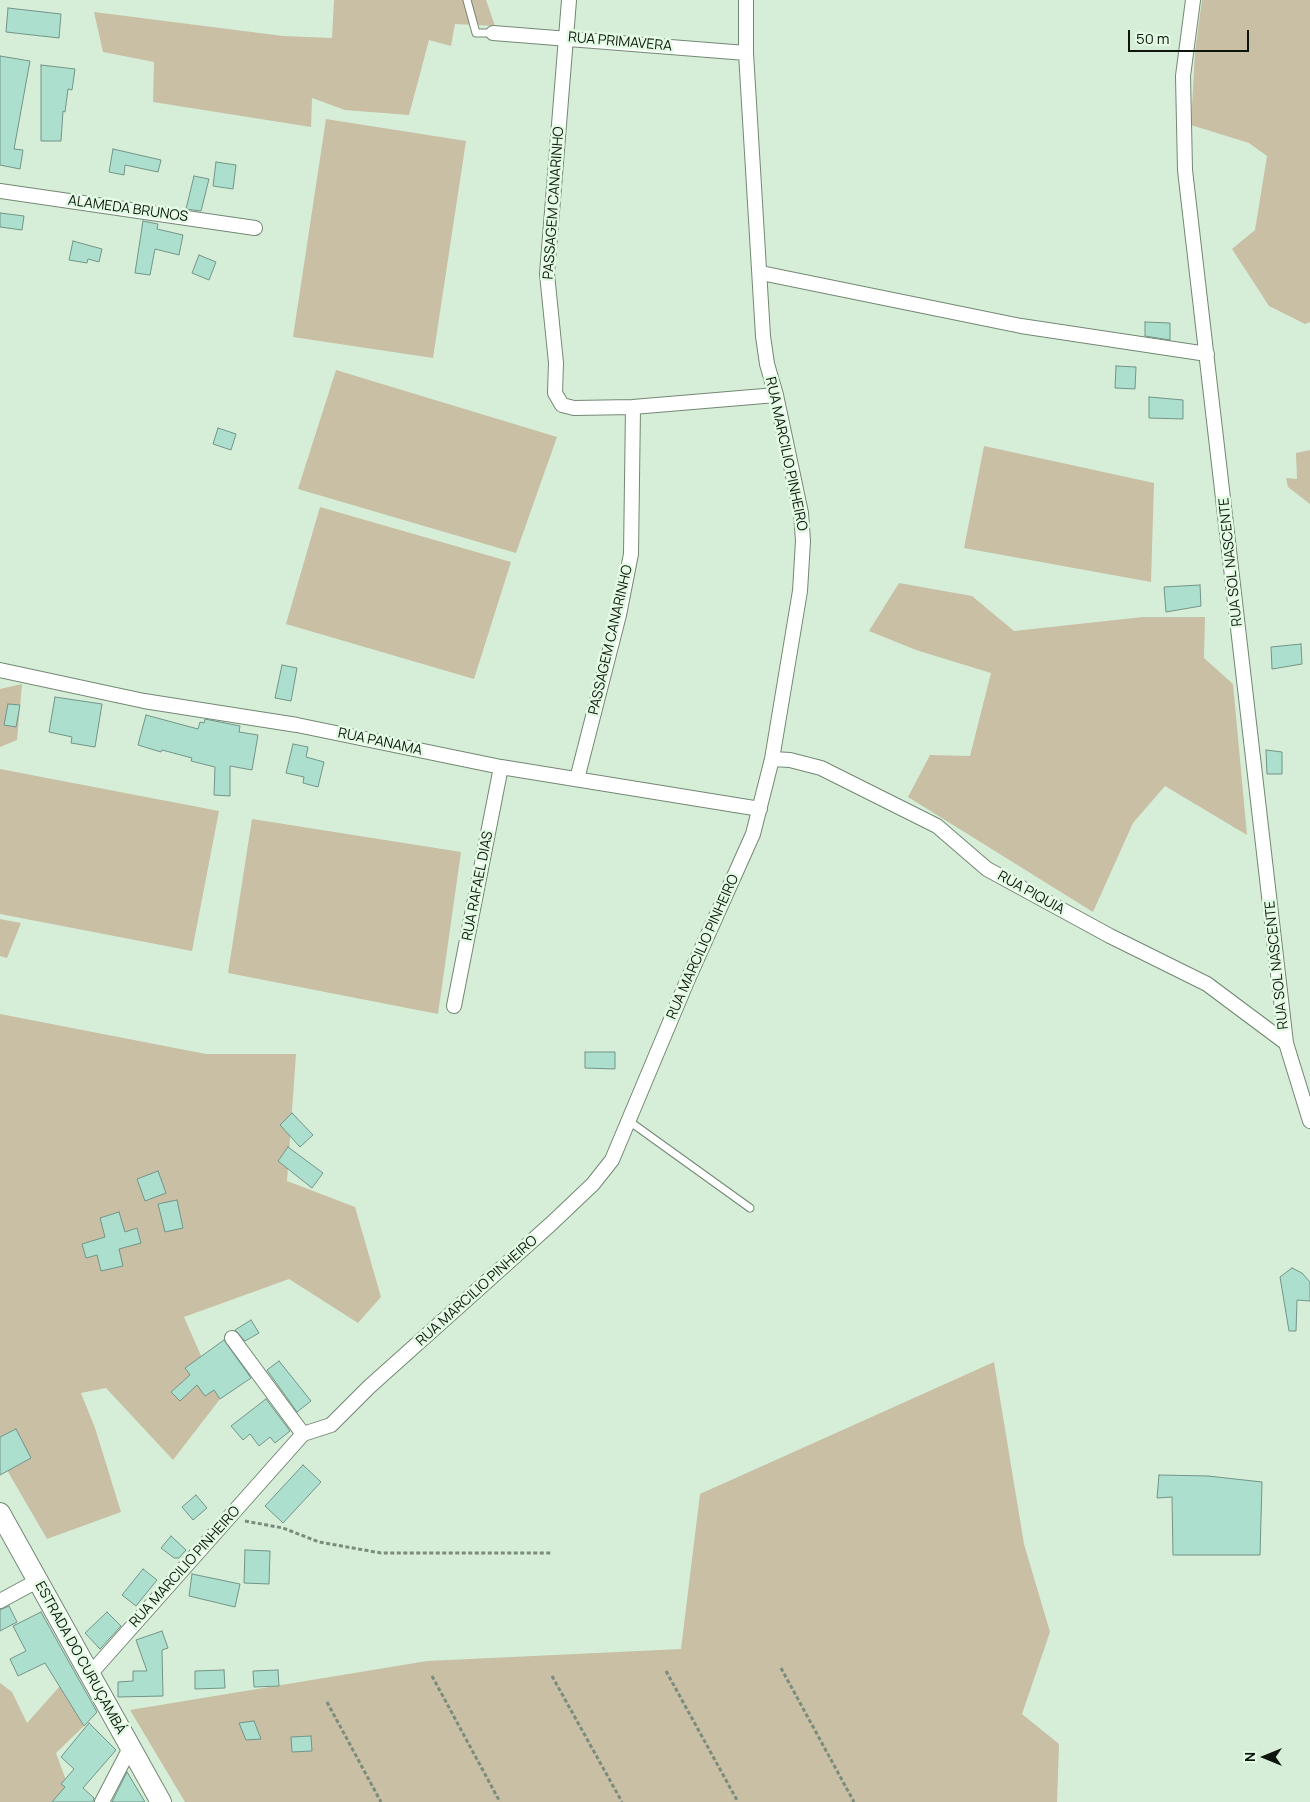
<!DOCTYPE html>
<meta charset="utf-8">
<style>
body{margin:0}
#map{position:relative;width:1310px;height:1802px;overflow:hidden;background:#d6eed7;font-family:Manrope,sans-serif}
canvas{display:block}
.north{position:absolute;left:1240px;top:1732px;width:50px;height:50px;-webkit-text-stroke:4px #e3fbe4;paint-order:stroke;rotate:270deg;font-size:14px;font-weight:700;line-height:20px;text-align:center;color:#0d150d}
.north::after{content:'';display:block;margin:auto;width:18px;height:22px;background:#0d150d;clip-path:polygon(50% 0,100% 100%,50% 72%,0 100%)}
.scale{position:absolute;left:1128px;top:30px;width:121px;height:22px;box-sizing:border-box;border:2px solid #0d150d;border-top:0;padding-left:6px;font-size:15px;line-height:18px;white-space:nowrap;color:#0d150d;-webkit-text-stroke:4px #e3fbe4;paint-order:stroke}
</style>
<div id="map">
<canvas width="1310" height="1802"></canvas>
<div class="north">N</div>
<div class="scale">50 m</div>
</div>
<script>
const context = document.querySelector('canvas').getContext('2d');
context.lineJoin = 'round';
function fill(path, color) { context.fillStyle = color; context.fill(path, 'evenodd'); }
const poly = rows => new Path2D(rows.map(r => 'M' + r).join(''));
function strokePath(path, color, width, dash) { context.strokeStyle = color; context.lineWidth = width; context.lineCap = dash ? 'butt' : 'round'; context.setLineDash(dash || []); context.stroke(path); }
function write(font, color, halo, rows, align = 'center') {
  context.font = font + ' Manrope,sans-serif'; context.lineWidth = 5; context.setLineDash([]); context.textBaseline = 'middle'; context.strokeStyle = halo; context.fillStyle = color; for (const [text, x, y, turn = 0] of rows) {
    context.save(); context.translate(x, y); context.rotate((+turn || 0) * Math.PI / 180); context.textAlign = isNaN(turn) ? turn : align; if (halo) context.strokeText(text, 0, 0); context.fillText(text, 0, 0); context.restore();
  }
}
const green = poly([
 [334,0,486,0,495,26,455,24,451,46,429,40,409,115,345,110,312,98,311,127,153,102,154,62,103,52,94,12,283,36,332,38],
 [1202,0,1310,0,1310,322,1305,324,1269,306,1232,249,1255,230,1267,156,1249,143,1191,125,1195,52],
 [326,119,466,141,433,358,293,337],
 [336,370,557,437,516,553,298,489],
 [984,446,1154,483,1151,582,964,548],
 [1310,450,1310,504,1288,487,1286,478,1297,479,1296,453],
 [320,507,511,562,474,679,286,624],
 [899,583,972,596,1014,631,1143,617,1205,617,1204,658,1233,684,1247,835,1165,786,1133,823,1093,912,908,797,930,755,970,756,991,673,916,650,869,631],
 [22,684,17,740,0,747,0,689],
 [0,769,219,811,192,951,0,914],
 [252,819,461,852,438,1014,228,973],
 [0,919,21,923,7,958,0,956],
 [0,1014,206,1054,296,1054,287,1181,355,1207,381,1297,358,1323,289,1279,184,1317,220,1399,173,1460,106,1388,81,1393,95,1428,121,1512,47,1539,0,1458],
 [994,1362,1024,1544,1050,1632,1022,1714,1059,1744,1057,1802,185,1802,130,1710,427,1661,681,1649,700,1494],
 [0,1683,12,1692,27,1723,60,1686,84,1726,56,1753,74,1802,0,1802]
]);
const building = poly([
 [8,8,61,14,59,38,6,32,8,8],
 [0,56,30,61,14,149,23,150,20,169,0,165,0,56],
 [41,65,75,69,72,90,68,89,65,112,63,111,61,141,41,141,41,65],
 [113,149,161,160,158,172,125,165,124,175,109,172,113,149],
 [216,162,236,165,233,189,213,186,216,162],
 [194,176,209,179,201,211,186,209,194,176],
 [0,213,24,216,22,230,0,227,0,213],
 [143,221,158,224,157,229,183,235,179,255,155,249,150,275,135,273,143,221],
 [73,241,102,249,99,262,88,259,87,263,69,260,73,241],
 [199,255,216,262,209,280,192,273,199,255],
 [1145,322,1170,323,1170,340,1145,336,1145,322],
 [1116,366,1136,367,1135,389,1115,388,1116,366],
 [1149,397,1183,400,1183,419,1149,418,1149,397],
 [218,428,236,434,231,450,213,444,218,428],
 [1200,585,1201,606,1166,612,1164,587,1200,585],
 [1301,644,1302,664,1272,669,1271,647,1301,644],
 [282,665,297,668,291,701,275,698,282,665],
 [55,697,102,704,95,747,71,743,72,737,49,732,55,697],
 [8,704,20,705,16,727,4,725,8,704],
 [146,715,198,729,200,722,204,723,205,719,240,726,239,732,258,735,252,770,230,766,230,796,214,795,215,767,191,761,192,758,162,750,161,752,138,745,146,715],
 [293,744,308,747,306,757,324,762,318,787,303,783,304,777,286,773,293,744],
 [1266,750,1282,752,1282,774,1267,774,1266,750],
 [585,1052,615,1052,615,1069,585,1068,585,1052],
 [292,1113,313,1135,300,1147,280,1125,292,1113],
 [288,1147,323,1173,312,1188,278,1161,288,1147],
 [158,1171,166,1193,145,1201,137,1179,158,1171],
 [177,1200,183,1228,165,1232,158,1204,177,1200],
 [119,1212,125,1232,137,1228,141,1243,119,1249,123,1266,101,1271,97,1255,86,1258,82,1244,105,1237,100,1218,119,1212],
 [1292,1268,1302,1273,1310,1282,1310,1301,1297,1300,1296,1331,1289,1331,1280,1277,1292,1268],
 [251,1320,259,1333,245,1341,235,1330,251,1320],
 [224,1340,251,1378,220,1399,214,1390,205,1396,197,1385,180,1401,171,1392,190,1375,185,1368,224,1340],
 [279,1361,311,1401,297,1412,267,1370,279,1361],
 [266,1399,290,1431,275,1443,270,1437,259,1446,250,1434,243,1440,231,1426,266,1399],
 [16,1429,31,1458,0,1475,0,1437,16,1429],
 [303,1465,321,1482,283,1523,265,1506,303,1465],
 [1159,1475,1208,1476,1262,1482,1260,1555,1173,1555,1172,1497,1157,1498,1159,1475],
 [196,1495,207,1508,193,1520,182,1507,196,1495],
 [171,1536,186,1550,179,1558,174,1558,161,1548,171,1536],
 [245,1550,270,1551,269,1584,244,1583,245,1550],
 [143,1569,157,1580,136,1606,122,1595,143,1569],
 [192,1574,240,1584,235,1607,189,1596,192,1574],
 [9,1606,17,1622,0,1631,0,1610,9,1606],
 [41,1612,97,1712,84,1726,45,1663,18,1676,10,1659,26,1651,13,1626,41,1612],
 [107,1612,121,1626,100,1649,85,1633,107,1612],
 [162,1631,168,1648,162,1650,163,1696,118,1697,118,1682,133,1681,133,1671,147,1671,136,1640,162,1631],
 [224,1670,225,1688,195,1689,195,1671,224,1670],
 [278,1670,279,1686,254,1687,253,1671,278,1670],
 [254,1721,261,1739,246,1740,239,1723,254,1721],
 [89,1723,116,1750,83,1788,94,1798,93,1802,52,1802,65,1787,61,1784,74,1769,61,1757,89,1723],
 [311,1736,312,1751,292,1752,291,1737,311,1736],
 [127,1772,145,1802,112,1802,127,1772]
]);
const path = poly([
 [245,1521,283,1528,319,1542,381,1553,551,1553],
 [781,1668,854,1802],
 [666,1671,738,1802],
 [432,1676,500,1802],
 [552,1676,622,1802],
 [327,1702,381,1802]
]);
const lane = poly([
 [467,0,476,33,493,33],
 [629,1121,750,1208]
]);
const street = poly([
 [569,0,547,274,556,363,555,393,562,405,574,408,633,407,631,554,619,615,577,779],
 [1193,0,1183,76,1185,170,1286,1043,1310,1121],
 [493,33,746,53],
 [0,191,255,228],
 [761,273,1021,326,1207,354],
 [633,407,776,395],
 [0,670,144,701,297,725,501,767,760,809],
 [772,759,790,760,821,768,937,826,987,869,1110,936,1207,984,1286,1043],
 [454,1006,501,767],
 [232,1338,303,1434],
 [0,1601,37,1581],
 [91,1673,303,1434,331,1425,369,1387,552,1223,593,1184,612,1160,688,979,753,834,772,759,800,591,803,541,801,513,776,395,767,364,763,336,746,53,746,0],
 [102,1802,130,1748]
]);
const secondary = poly([
 [0,1513,161,1802]
]);
const streetNames = [
 ["RUA PRIMAVERA",620,42,5],
 ["PASSAGEM CANARINHO",554,203,-86],
 ["ALAMEDA BRUNOS",128,209,8],
 ["RUA MARCILIO PINHEIRO",786,454,78],
 ["RUA SOL NASCENTE",1231,562,-96],
 ["PASSAGEM CANARINHO",611,640,-77],
 ["RUA PANAMA",380,742,12],
 ["RUA RAFAEL DIAS",478,886,-79],
 ["RUA PIQUIA",1031,893,29],
 ["RUA MARCILIO PINHEIRO",703,947,-66],
 ["RUA SOL NASCENTE",1277,965,-96],
 ["RUA MARCILIO PINHEIRO",477,1291,-42],
 ["RUA MARCILIO PINHEIRO",185,1567,-48],
 ["ESTRADA DO CURUÇAMBÁ",80,1658,61]
];
fill(green, '#c8bfa5');
fill(building, '#acdfce');
strokePath(building, '#739489', 1);
strokePath(lane, '#738874', 9);
strokePath(street, '#738874', 16);
strokePath(secondary, '#738874', 22);
strokePath(path, '#7b8c7c', 3, [4, 2.5]);
strokePath(lane, '#fff', 7);
strokePath(street, '#fff', 14);
strokePath(secondary, '#fff', 20);
write('14px', '#0d150d', '#e3fbe4', streetNames);
</script>
